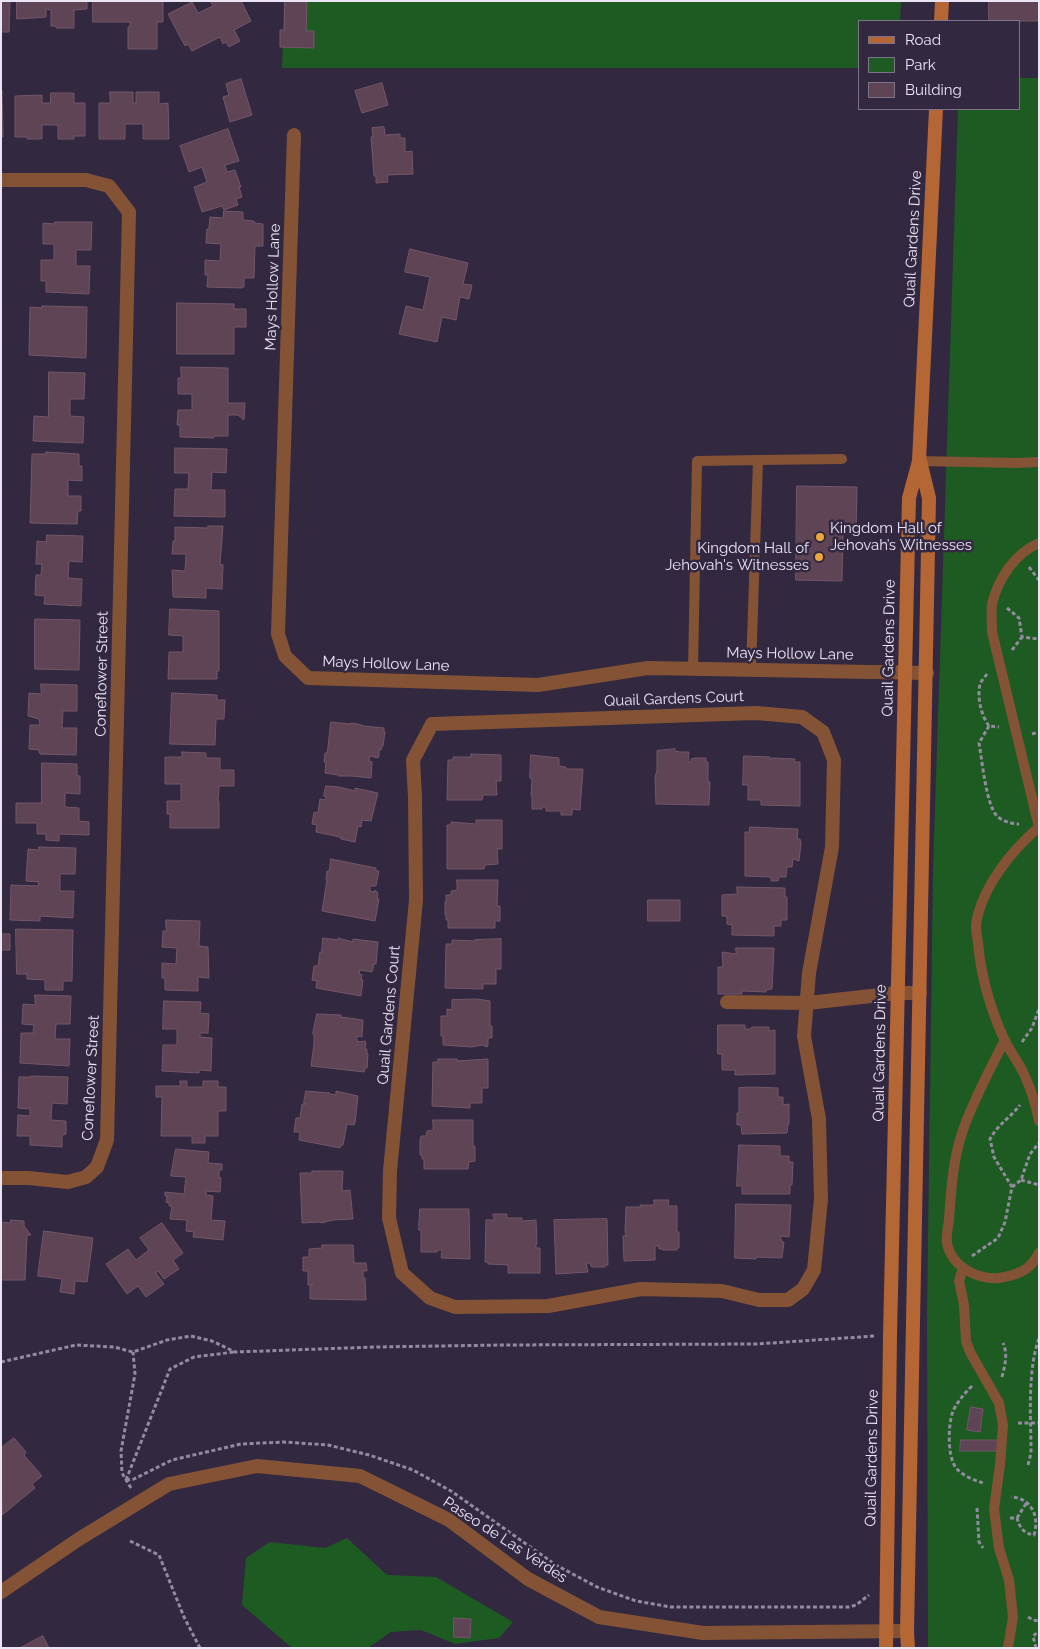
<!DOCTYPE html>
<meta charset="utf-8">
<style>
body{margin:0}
#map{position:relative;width:1040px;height:1649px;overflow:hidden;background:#322840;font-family:Raleway,sans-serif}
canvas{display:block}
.frame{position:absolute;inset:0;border:2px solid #eae4f4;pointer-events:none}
.legend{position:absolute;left:858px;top:20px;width:162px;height:90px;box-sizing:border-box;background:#322840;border:1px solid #7c7388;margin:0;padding:6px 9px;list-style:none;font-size:15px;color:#eae4f4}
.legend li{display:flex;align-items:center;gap:10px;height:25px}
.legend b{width:25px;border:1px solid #7c7388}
</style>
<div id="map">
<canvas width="1040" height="1649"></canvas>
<div class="frame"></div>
<ul class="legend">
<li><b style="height:6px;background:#b46635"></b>Road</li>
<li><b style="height:14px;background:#1d5b22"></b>Park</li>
<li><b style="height:14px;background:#5f4455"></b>Building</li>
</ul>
</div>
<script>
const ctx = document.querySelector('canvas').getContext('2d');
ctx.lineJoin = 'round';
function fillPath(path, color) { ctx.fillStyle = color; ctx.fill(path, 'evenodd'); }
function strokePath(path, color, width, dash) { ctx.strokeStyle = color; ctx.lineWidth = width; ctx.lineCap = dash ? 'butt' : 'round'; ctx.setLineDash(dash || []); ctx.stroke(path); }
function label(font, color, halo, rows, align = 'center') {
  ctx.font = font + ' Raleway,sans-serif'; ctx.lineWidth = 5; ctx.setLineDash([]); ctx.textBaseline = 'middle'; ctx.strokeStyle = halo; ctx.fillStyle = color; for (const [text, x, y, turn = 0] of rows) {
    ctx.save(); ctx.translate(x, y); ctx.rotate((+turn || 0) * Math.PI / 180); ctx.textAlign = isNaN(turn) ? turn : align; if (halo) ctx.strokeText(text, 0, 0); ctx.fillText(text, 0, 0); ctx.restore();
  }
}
const green = new Path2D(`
 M284,1H901L900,21H859V68H282Z
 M1019,78H1039V1648H928L927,1314L933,869L958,109H1019Z
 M347,1538L387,1575L436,1577L513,1622L499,1638L455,1644L421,1630L391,1632L368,1648H292L242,1605L246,1558L270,1542L325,1548Z`);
const building = new Path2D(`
 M1,1H10L9,32H1Z
 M17,1H87V9L74,10V28H56V26H51V10L46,9V17L17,19Z
 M93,1H163V22H157V49H128V27H130V22H93Z
 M210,1H241L251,21L234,30L240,41L229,47L226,42L223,44L220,37L192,51L188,44L185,46L168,14L192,2L198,13L213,6Z
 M285,1H307L306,31H314V48L280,47V30H284Z
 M989,1H1039V21H989Z
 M241,79L252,115L230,122L223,97L229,95L226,84Z
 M382,83L388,105L362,113L355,91Z
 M1,90H2L3,137H1Z
 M110,92H133V103H136V92H159V104L168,103L169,139H143V124H125V139H99V103H110Z
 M51,93H74V103H85V136H74V139H58V125H42V139H27V137H15V96L42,95V103H50Z
 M384,127L385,135L400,134V138H405V152L412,151L413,174L387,175L388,182L376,183V176H374L371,137H373L372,128Z
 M228,129L239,161L225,165L227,172L235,170L241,187H239L242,197L236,199L238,205L224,210L222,206L202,212L194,187L207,182L202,167L189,172L180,146Z
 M224,211L243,212V220L254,221V223L263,224V246H255L254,278H244V287H242V288L207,287L208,275H205V260L220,261L221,244L206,243L207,229H209L210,217L223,218Z
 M55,222H92L91,250H76V266H90L89,294L46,292V281H41V260H54V244H43V223L55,224Z
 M410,249L468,263L463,284L472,285L469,299L460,297L456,320L442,317L437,342L399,334L406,306L423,310L430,277L405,272Z
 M177,303L234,304V309H246V327H234V354H177Z
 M42,306L87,307L86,358L29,355L30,307L42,308Z
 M181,367L228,368V403H245L244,420L238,415H228V436H214V438L180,437V425H177L178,410H192V394H178V378H181Z
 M49,372L85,373L84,399H70V416L84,417L83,443L33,441L34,416L48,417Z
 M175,448L227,449L226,473L212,472L211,490H225V517L174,516L175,489H188L189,473H175Z
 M46,452L79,454V466H82V481L68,480V496H81V511H78L77,524L30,523L32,454H46Z
 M797,486L857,487L856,533H843L842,581L796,580Z
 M208,526H223L220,564L223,565L222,589L206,588V598L173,597L172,570L185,571L186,554H172L173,541H175V527L208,528Z
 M47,535L83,536L82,562L69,561L68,578L82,579L81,606L44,604L45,596L35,595L36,575H41L42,564H36L37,541L46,542Z
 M170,609L219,611V671H217V679H168L169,652H183V636L169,635Z
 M35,619L80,620L79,670L35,669Z
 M41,684L77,685V711H63L62,728H77L76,755L40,754L39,750L29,749L30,725H40L39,719L28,716L29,693L41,694Z
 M172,693L217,695V700H225L224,719H216L215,745L170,744Z
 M331,722L350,724L351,723L358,724L364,726L384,728V732H385L383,746H382L381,750H379V756L378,758L370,756L369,761L372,762L371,778L352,776H338V775L325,773L326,762H324L325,753H327Z
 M675,749V751L680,752H689L688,762H691V759L695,758H706V762H708V782H710L709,805L656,804L655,777L657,771V751Z
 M182,752L206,753V758H220V770H234V786H219L218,802H219V828H170V814H167V801H181V784H165V757H182Z
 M471,754L501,755V781H496L497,795H483L482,800H447L448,760H453V757H471Z
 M531,755L559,758V766L566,767V769H583L580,810L572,809V815H561V811H546V807H542V809H532V796H531L532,779L530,778Z
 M744,756L770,757V760L772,758L795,759L794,762H800V806L761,805V800H748V785H743Z
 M42,763L77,764V776H80V794L65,793V807L79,808V821L89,822V835L59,834V841L46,840V834H37V823H16V803H41Z
 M326,786L339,787L355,791V788L378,793L371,821L362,820L361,827L358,826L355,842L341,839L340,837L316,832L317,825L312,824L314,812L318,813L320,799L325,800L326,796H324Z
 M476,820H502V849H497L498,864L485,865L484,869H447V825H451V822L476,824Z
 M750,827L798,829L797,839H800L801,843L799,861L793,859L792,867H787L786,877H779L778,881H771V877L745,876V832H749Z
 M39,847L76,848L75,874H60V891H74L73,918L40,916V921L10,920L11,885L38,886L39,882L26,881L28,849L39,850Z
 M331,859L376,868V871H379L376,886H370V891L375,892V890L378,893L377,899H379L375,921L322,911L327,880H326L327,871H329Z
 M457,880H498L497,906H500V921H495V928H448V920H446V915H445V902H446V895H451V891L457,890Z
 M737,887L785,888V897H787V920H781V926H774V936L732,935V925L727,924V916H722V895L737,894Z
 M648,900H680V921H648Z
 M166,920L200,921L199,946L208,947L209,978L198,977V991L165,990V978H162V963L176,964L177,948L162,947L163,931H166Z
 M16,929L73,930L72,981H63V990H45V980L27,979V974H17Z
 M1,934H10V950H1Z
 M323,938L338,940V938L353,942V939L378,942L376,964H374L372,972L360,970L359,974L362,975L361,980H363L361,996L316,988L317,981L312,980L314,966H318L320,952H323L322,951Z
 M501,939V969H496V984H483V989L445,988L446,944H452V940L475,941V940Z
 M736,948H774L772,989L766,990V992L742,991V994H718V967H723L722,952L736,954Z
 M35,995L71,996L70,1024H56L55,1039H70L69,1066L20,1063L21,1033H33L34,1025L22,1024L23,1004L35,1005Z
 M477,999L490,1001V1026H492V1038H488V1045L487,1047L482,1045L471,1047L443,1045V1036H441V1016H447V1009L452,1010V1000Z
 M164,1001L201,1002L200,1013L209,1014L208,1033H200V1037L212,1038L211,1071L199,1070V1073L162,1071L163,1045H177V1029H163Z
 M317,1014L341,1015V1017L363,1020L362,1037L357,1036V1042L365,1041L366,1043L365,1049H367V1054H368L367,1068H365L364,1072L311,1066L314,1044V1034H313Z
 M718,1025H745V1029H751L752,1027H769V1031L775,1030V1074L735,1075V1070H722V1054H718Z
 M438,1059H457V1061L488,1059V1088H482V1103H470V1108L432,1106L433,1062H438Z
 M31,1076L68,1077L67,1104L52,1103L51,1120L66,1121V1134L62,1135V1147L30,1145V1136H17L18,1115L30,1116V1109L18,1108L19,1077H31Z
 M180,1081H187V1087H203V1081H218V1087H226V1111H218V1136H205V1143H192V1136H161L162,1097H156V1086H180Z
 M752,1087L778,1088V1097H783V1105L789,1104V1124H788L787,1133L742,1134L741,1125H737V1113H739V1088Z
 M306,1091L330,1093V1094L336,1095V1091L358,1096L355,1123L354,1125L347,1124L343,1145H341L340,1148L299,1140L300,1132H294L296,1118H300L302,1104H306L304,1103Z
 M433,1120H473V1147L475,1146V1161L469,1162L468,1169H424V1159H422V1155H420V1140L421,1136H426L427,1131L433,1130Z
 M739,1145L780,1146V1156H789V1162H793L792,1185H790V1194H742V1186H737Z
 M176,1149L209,1152L208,1163L222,1164V1170H219V1178H221L220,1192L206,1191V1195L213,1196L211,1220L225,1221L223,1240L193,1237L194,1232L186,1231L187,1220L170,1219L172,1206H169V1203L166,1202L167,1196H165V1192L184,1194L186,1177L171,1176Z
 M312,1171H343L342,1191L350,1190L353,1219L333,1220L321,1223V1222L302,1223L300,1173H312Z
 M654,1200H669L668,1206H677V1232H679V1248H677V1250H663V1249H659V1246H655V1260L624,1261L623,1236H626L625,1231L626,1207H639L640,1209V1205H654Z
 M736,1204L791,1205L789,1237L780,1236L782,1242H784L782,1258L756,1257V1259L735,1258Z
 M420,1209H469L470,1259L441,1258L442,1250H437V1252H421V1230H419Z
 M493,1214H507V1218H522V1222L523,1221L536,1220L537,1244H536V1248H540V1273H508V1265L488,1264V1262H485L486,1220H494Z
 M607,1219L608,1265H605V1267H592L589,1263H586L588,1272L556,1274L554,1220Z
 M11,1220L24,1221V1226L31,1235H27L25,1280H1V1222L10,1223Z
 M162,1223L183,1253L173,1260L179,1269L164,1279L158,1271L156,1273L164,1284L146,1297L138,1286L127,1294L106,1264L128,1249L136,1260L149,1250L140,1238Z
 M44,1231L93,1238L87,1282L75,1281L74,1294L60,1292L62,1279L38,1276Z
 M322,1245H353L354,1263H366L367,1271H363V1278H365L366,1300L310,1299V1286L313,1285H308V1271H303V1257H309V1249L322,1248Z
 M971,1407L983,1409L980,1432L967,1430Z
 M14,1438L26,1452L24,1455L42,1476L32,1484L35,1488L2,1515L1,1448Z
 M961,1440H998L997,1451H960Z
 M454,1618L471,1619L470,1638L454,1637Z
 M43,1636L49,1648H20Z`);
const path = new Path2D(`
 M1029,567L1039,580
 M1007,608L1019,618L1022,637L1039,639
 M1012,650L1022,637
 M987,674C985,677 981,681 980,684C977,698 981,715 989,726L999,727
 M989,726L979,743C982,759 986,805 997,816C1002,821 1012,824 1019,824
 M1032,734L1039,732
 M1022,1042L1032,1028L1039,1009
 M1021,1180L1039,1185
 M1012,1187L1021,1180L1030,1154L1039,1143
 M972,1256L998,1238L1005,1222L1012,1187L994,1157L990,1139C999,1123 1009,1119 1020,1105
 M1,1362L76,1345L114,1347L133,1352L167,1340L191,1336L212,1341L235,1352L375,1347L504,1345L757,1344L875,1336
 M1002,1377C1005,1365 1008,1354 1003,1343
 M972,1386C964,1394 958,1401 953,1411C948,1424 947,1456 956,1468C963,1476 974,1480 983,1483
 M1018,1423H1039
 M1028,1465L1031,1453C1031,1417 1027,1373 1039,1338
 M126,1480L134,1479L172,1460L241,1444L284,1442L328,1445L369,1455L413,1470L451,1491L556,1565L597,1587L636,1601L671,1607H849L856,1605L869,1595
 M126,1480L170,1369L194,1357L234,1352
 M131,1488L122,1473L121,1451L135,1374L133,1352
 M977,1508L979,1542L983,1548
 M1010,1518H1017C1020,1528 1023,1533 1034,1535C1040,1516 1031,1498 1011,1497
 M1017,1518L1027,1502
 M130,1541L159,1555L184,1617L200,1648
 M1028,1617L1033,1620L1039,1621
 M1036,1648L1033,1636L1039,1631`);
const service = new Path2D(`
 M758,460L842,459
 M919,461L1017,463L1039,462
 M1039,543C1015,553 998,579 992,604C991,613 992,623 992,632L1039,827C1012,850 982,887 976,924C976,930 977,937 978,943C981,976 991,1011 1005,1041C1011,1053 1019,1063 1024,1074C1031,1089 1036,1105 1039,1121
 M693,669L697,461L758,460L751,670
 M1005,1040C990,1069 974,1099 963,1130C953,1159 951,1189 949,1220C948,1227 946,1236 947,1243C951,1266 977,1280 999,1278C1017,1275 1030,1271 1039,1253
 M963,1268L959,1281L964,1305L966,1341L970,1352L999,1403L1003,1425L1000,1465L994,1509L999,1548L1009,1580L1012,1608L1013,1617L1008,1648`);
const minor = new Path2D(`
 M294,135L278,634L285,656L308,678L538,685L648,668L927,673
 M1,180H86L109,186L129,212L107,1140L97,1167L86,1177L68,1182L28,1178H1
 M756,713L802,717L823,732L834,760L832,847L809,973L804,1036L819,1119L821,1199L814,1270L803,1289L788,1300H759L722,1291L641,1289L548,1306L455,1307L430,1298L402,1273L389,1218L390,1171L416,900L415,797L413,760L432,724Z
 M727,1002L808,1003L898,993H920`);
const tertiary = new Path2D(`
 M1,1592L79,1539L169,1484L257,1466L360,1476L449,1520L528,1579L599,1617L703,1633L907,1631`);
const secondary = new Path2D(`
 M941,21L942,1
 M886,1648L890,1336L909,498L919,461L936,109
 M908,1648L907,1631L929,498L920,461`);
const markers = [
 [820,537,5,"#eda83c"],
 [819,557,5,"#eda83c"]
];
const streetNames = [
 ["Quail Gardens Drive",913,239,-87],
 ["Mays Hollow Lane",273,287,-88],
 ["Quail Gardens Drive",889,648,-89],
 ["Mays Hollow Lane",790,654,1],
 ["Mays Hollow Lane",386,664,2],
 ["Coneflower Street",102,674,-89],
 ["Quail Gardens Court",674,699,-2],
 ["Quail Gardens Court",389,1015,-85],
 ["Quail Gardens Drive",880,1053,-89],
 ["Coneflower Street",91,1078,-87],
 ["Quail Gardens Drive",872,1458,-89],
 ["Paseo de Las Verdes",505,1540,33]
];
const poiNames = [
 ["Kingdom Hall of",830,528],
 ["Jehovah’s Witnesses",830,545],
 ["Kingdom Hall of",809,548,"right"],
 ["Jehovah's Witnesses",809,565,"right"]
];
fillPath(green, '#1d5b22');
fillPath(building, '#5f4455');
strokePath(building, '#735769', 1);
strokePath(path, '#938b9f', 3, [4, 2.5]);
strokePath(service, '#845336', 10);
strokePath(minor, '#845336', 14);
strokePath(tertiary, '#845336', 14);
strokePath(secondary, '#b46635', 14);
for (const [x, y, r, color] of markers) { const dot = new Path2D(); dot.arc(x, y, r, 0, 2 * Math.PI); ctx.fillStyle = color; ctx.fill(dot); strokePath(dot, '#322840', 2); }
label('15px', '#eae4f4', '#322840', streetNames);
label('15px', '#eae4f4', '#322840', poiNames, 'left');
</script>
